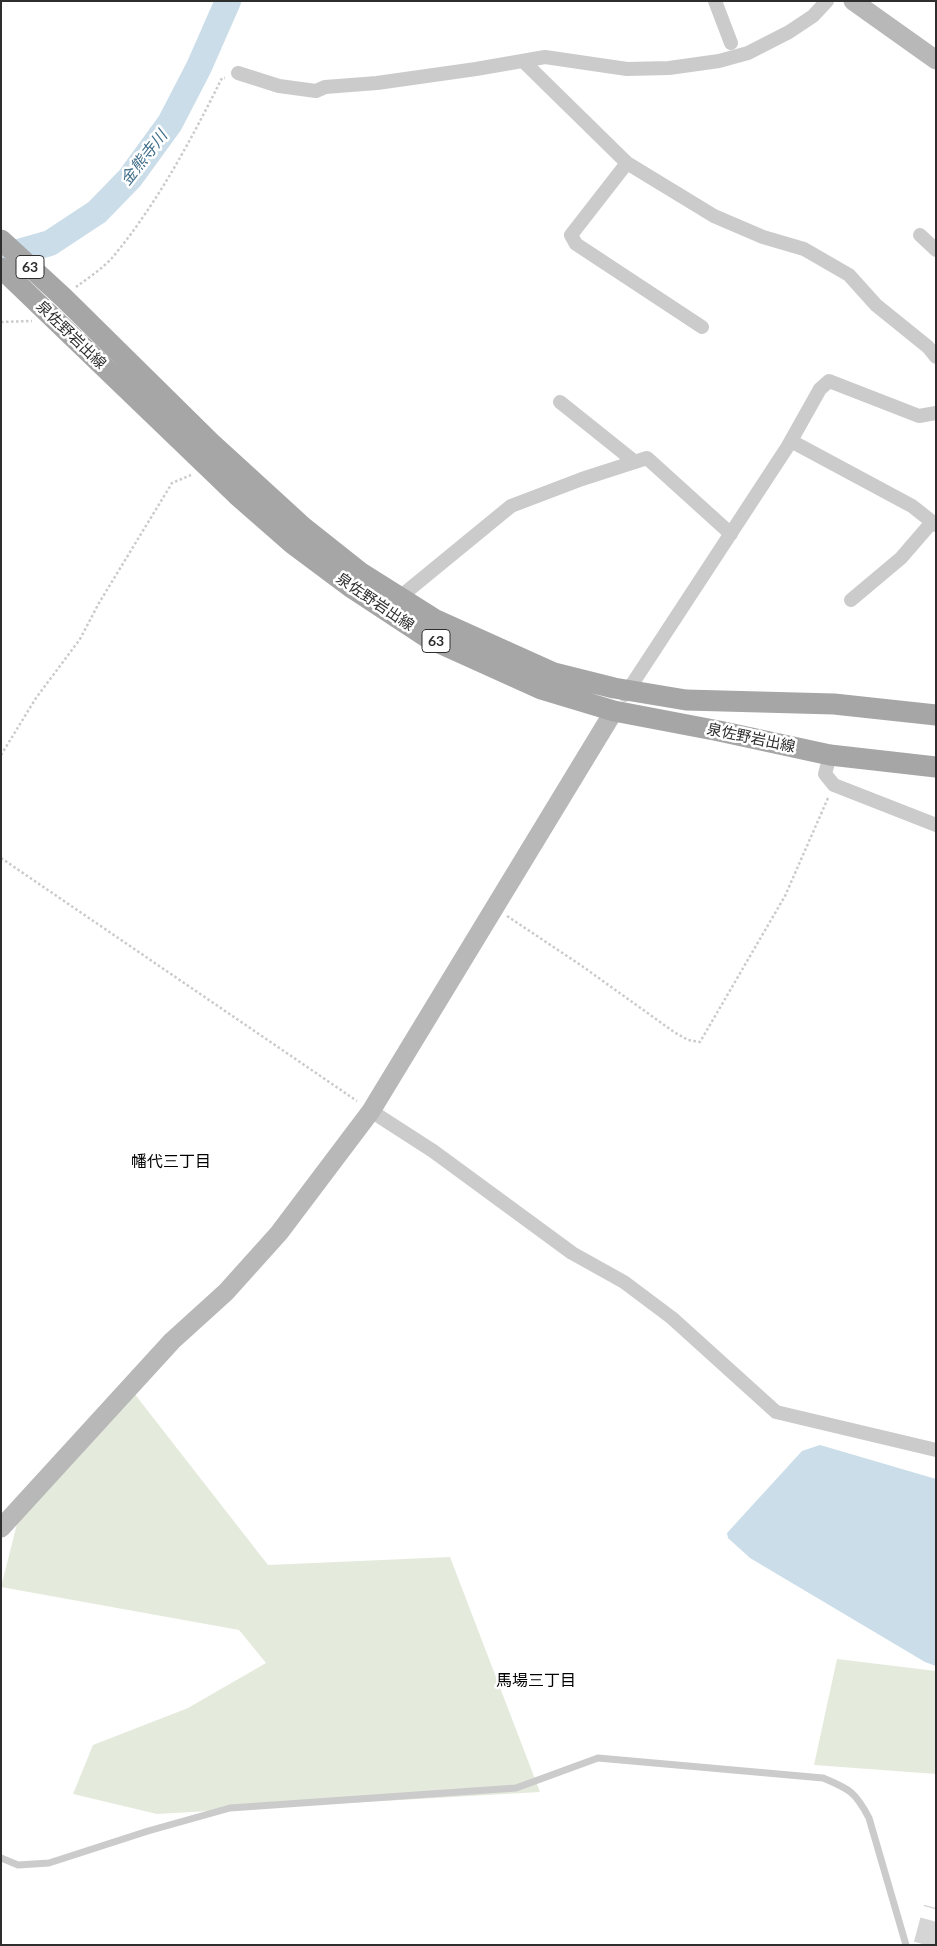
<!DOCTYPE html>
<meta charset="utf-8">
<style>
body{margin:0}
#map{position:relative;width:937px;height:1946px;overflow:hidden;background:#fff;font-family:Lato,sans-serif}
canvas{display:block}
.frame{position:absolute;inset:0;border:2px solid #2e2e2e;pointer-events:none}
</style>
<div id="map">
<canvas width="937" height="1946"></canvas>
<div class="frame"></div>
</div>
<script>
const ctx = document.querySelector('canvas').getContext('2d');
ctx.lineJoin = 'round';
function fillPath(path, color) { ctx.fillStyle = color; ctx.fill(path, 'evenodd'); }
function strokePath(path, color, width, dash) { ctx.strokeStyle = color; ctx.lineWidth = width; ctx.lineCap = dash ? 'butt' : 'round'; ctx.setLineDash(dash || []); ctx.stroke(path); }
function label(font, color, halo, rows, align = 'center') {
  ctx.font = font + ' Lato,"Noto Sans JP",sans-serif'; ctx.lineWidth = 5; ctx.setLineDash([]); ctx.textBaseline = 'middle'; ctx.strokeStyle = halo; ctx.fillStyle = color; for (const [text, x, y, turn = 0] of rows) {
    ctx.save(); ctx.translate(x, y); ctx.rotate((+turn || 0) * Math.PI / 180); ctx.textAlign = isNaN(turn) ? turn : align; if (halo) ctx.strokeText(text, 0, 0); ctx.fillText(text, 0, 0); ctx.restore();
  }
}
const green = new Path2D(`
 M130,1388L268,1565L450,1557L540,1792L157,1814L73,1794L93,1745L188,1708L266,1663L239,1630L1,1587L22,1504Z
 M837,1659L936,1671V1774L814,1765Z`);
const water = new Path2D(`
 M820,1445L936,1479V1666L925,1662L750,1558L728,1538L727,1533L802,1451Z`);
const river = new Path2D(`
 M1,257L50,243L97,212L130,178L170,123L199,67L228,1`);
const highwayTunnel = new Path2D(`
 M926,1945L936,1908`);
const path = new Path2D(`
 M76,287C88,278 102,269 112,258C157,204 191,140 222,78H225
 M1,322L32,321
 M1,755L36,698L80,639L99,603L172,483L191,475
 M1,858L357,1101
 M507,916L582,966L674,1032L688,1040L700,1042L785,896L828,798`);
const lane = new Path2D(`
 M1,1858L18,1865L49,1863L148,1831L230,1808L516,1788L598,1758L823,1778C849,1789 855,1791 869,1818L906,1945`);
const street = new Path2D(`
 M715,1L731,43
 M523,61L627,163L714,216L763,237L804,249L849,275L876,305L928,347L936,357
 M238,73L279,86L316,91L325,87L377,83L476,69L545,57L627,69L669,68L719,61L748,53L789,32L813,16L827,1
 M627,163L571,235L576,244L702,327
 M920,235L936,250
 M560,402L635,462
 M791,441L912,506L936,525
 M400,597L511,506L582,479L647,458L731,534
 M851,600L901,558L932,522
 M625,695L788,446L820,389L829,381L919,416L936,413
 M830,755L825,774L834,785L936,825
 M371,1111L433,1151L572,1253L624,1282L672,1318L776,1412L936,1450`);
const secondary = new Path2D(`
 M853,1L936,60
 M1,1528L172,1341L226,1292L279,1233L371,1111L614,711`);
const primary = new Path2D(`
 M1,240L64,298L210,442L303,527L361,573L434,619L554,673L614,688L686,700L834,704L936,715
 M1,268L237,495L293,544L352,588L428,638L541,689L614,711L719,731L830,755L936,767`);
const shields = [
 [30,267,28],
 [436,641,28]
];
const shieldNames = [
 ["63",30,267],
 ["63",436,641]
];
const streetNames = [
 ["泉佐野岩出線",71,335,44],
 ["泉佐野岩出線",375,602,34],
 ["泉佐野岩出線",751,738,12]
];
const waterNames = [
 ["金熊寺川",144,158,-52]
];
const neighbourhoodNames = [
 ["幡代三丁目",171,1162],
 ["馬場三丁目",536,1681]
];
fillPath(green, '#e4ebdd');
fillPath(water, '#cadde9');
strokePath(river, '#cadde9', 26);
strokePath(highwayTunnel, '#d5d5d5', 25, [25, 12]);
strokePath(path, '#cbcbcb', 2.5, [2.5, 2.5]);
strokePath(lane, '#cbcbcb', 7);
strokePath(street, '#cbcbcb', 14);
strokePath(secondary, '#b8b8b8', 19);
strokePath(primary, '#a6a6a6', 21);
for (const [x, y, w] of shields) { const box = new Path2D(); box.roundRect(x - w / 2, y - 11.5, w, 23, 4); ctx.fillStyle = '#fff'; ctx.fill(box); strokePath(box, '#2e2e2e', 1); }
label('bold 14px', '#2e2e2e', null, shieldNames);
label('15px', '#2e2e2e', '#fff', streetNames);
label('italic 16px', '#416f8b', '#fff', waterNames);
label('16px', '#000', '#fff', neighbourhoodNames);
</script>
